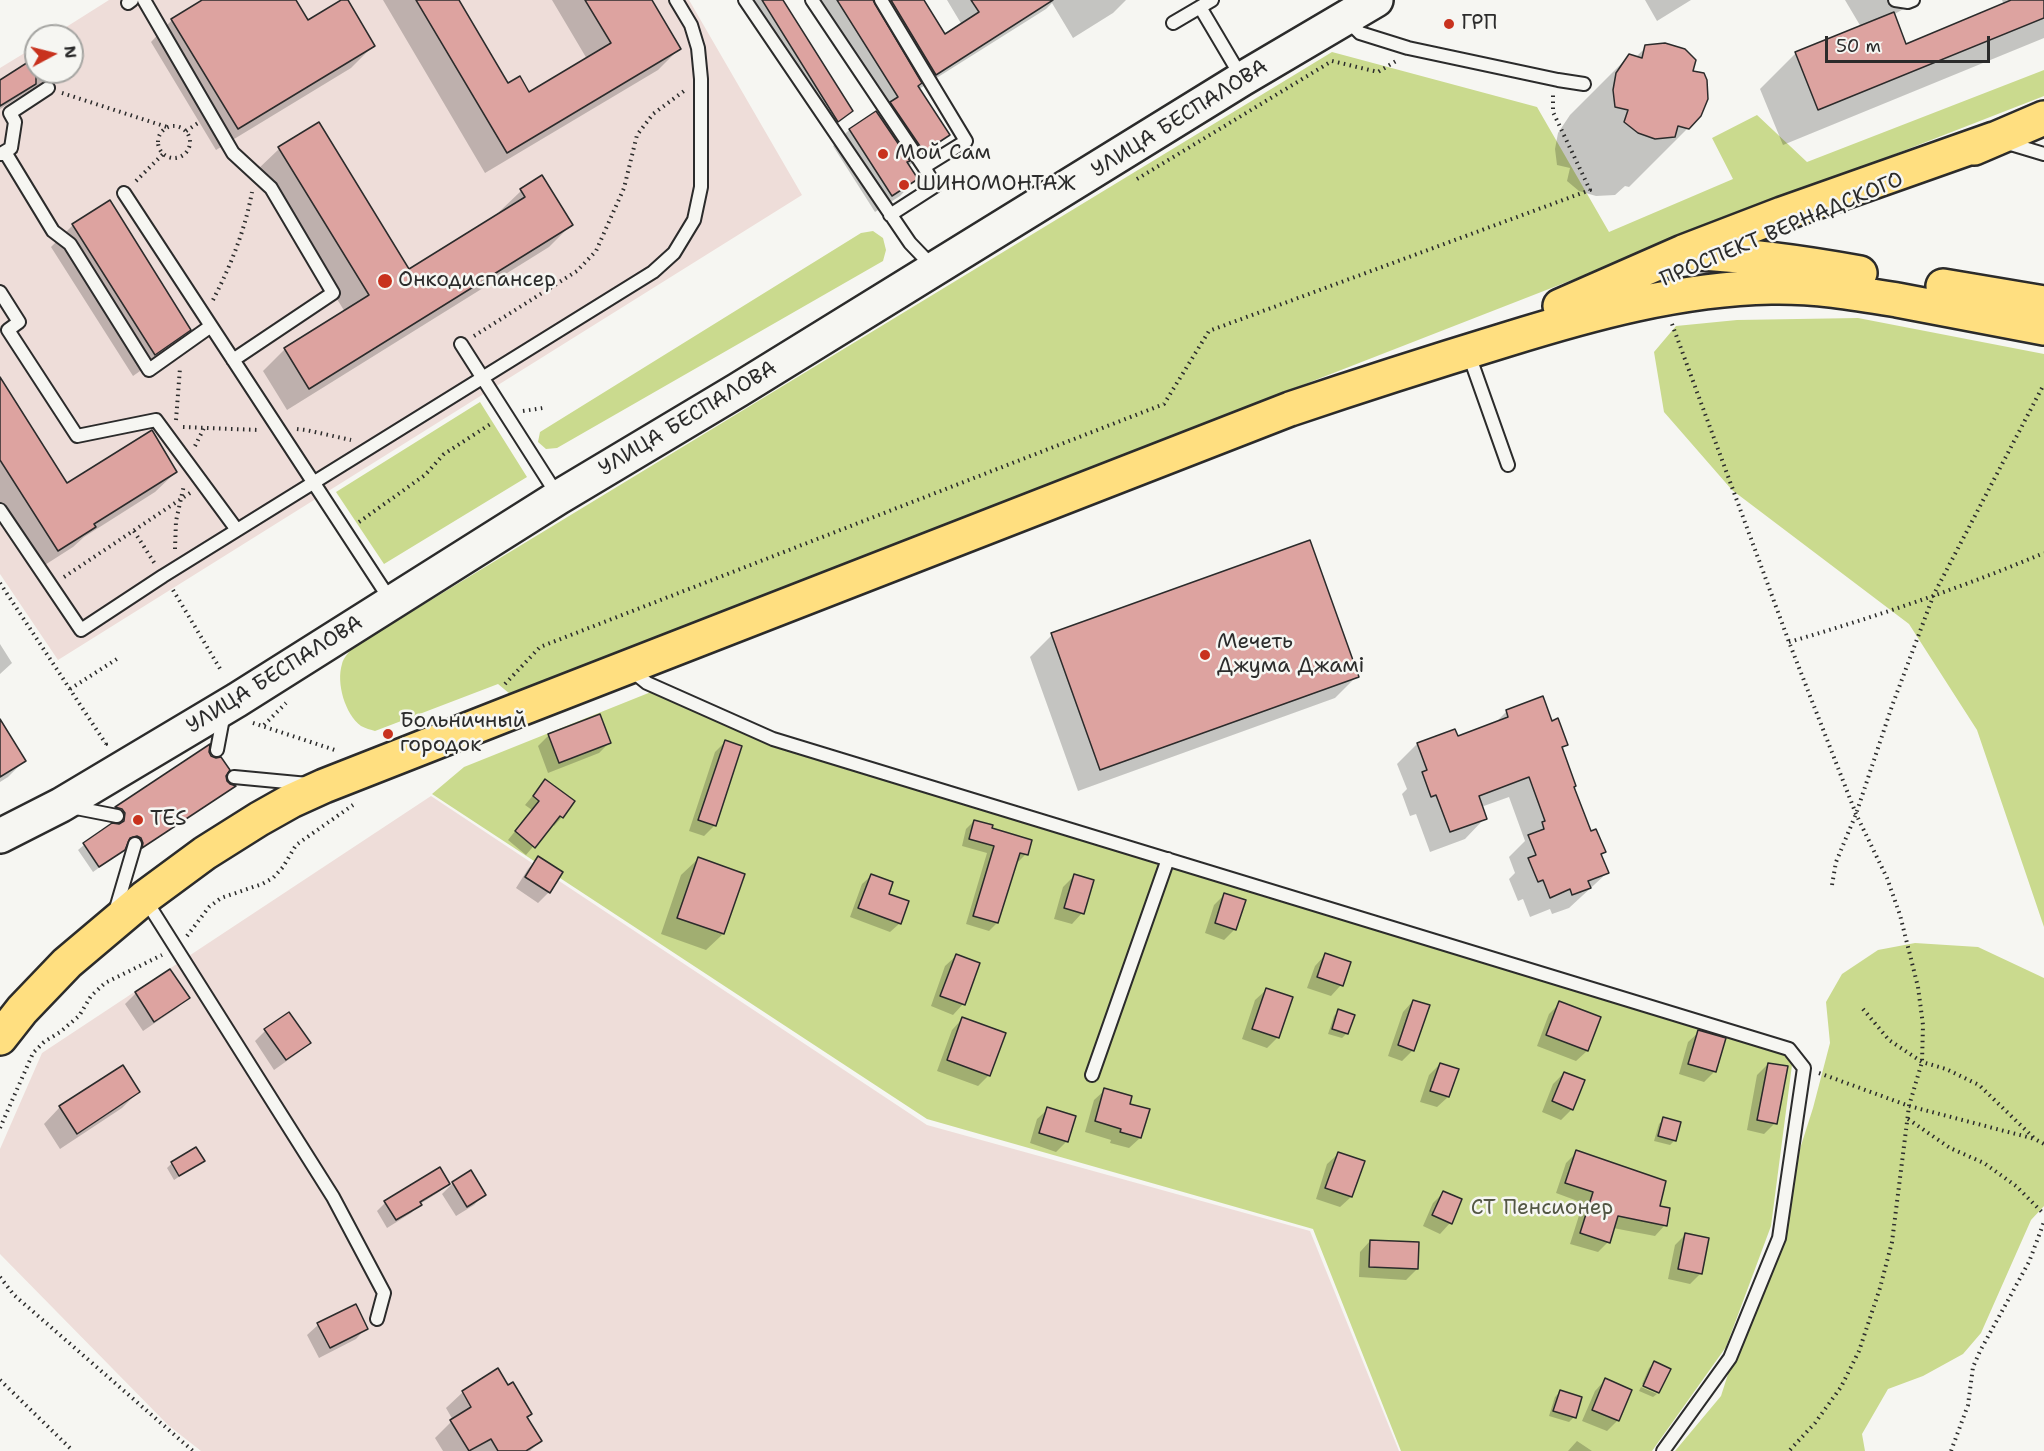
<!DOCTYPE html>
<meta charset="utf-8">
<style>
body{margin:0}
#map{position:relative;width:2044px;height:1451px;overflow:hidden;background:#f6f6f2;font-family:"Shantell Sans",sans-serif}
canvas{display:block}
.north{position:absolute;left:24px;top:24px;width:60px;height:60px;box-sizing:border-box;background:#f6f6f2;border:2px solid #a5a5a2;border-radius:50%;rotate:83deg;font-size:16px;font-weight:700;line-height:24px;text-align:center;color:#2b2b2b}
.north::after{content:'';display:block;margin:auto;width:21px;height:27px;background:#c8321e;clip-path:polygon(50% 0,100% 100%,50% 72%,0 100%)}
.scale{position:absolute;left:1825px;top:36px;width:165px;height:27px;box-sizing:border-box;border:3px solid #2b2b2b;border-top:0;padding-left:8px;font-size:18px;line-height:21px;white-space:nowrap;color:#2b2b2b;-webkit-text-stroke:4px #f6f6f2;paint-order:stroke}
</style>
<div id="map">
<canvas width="2044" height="1451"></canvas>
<div class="north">N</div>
<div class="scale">50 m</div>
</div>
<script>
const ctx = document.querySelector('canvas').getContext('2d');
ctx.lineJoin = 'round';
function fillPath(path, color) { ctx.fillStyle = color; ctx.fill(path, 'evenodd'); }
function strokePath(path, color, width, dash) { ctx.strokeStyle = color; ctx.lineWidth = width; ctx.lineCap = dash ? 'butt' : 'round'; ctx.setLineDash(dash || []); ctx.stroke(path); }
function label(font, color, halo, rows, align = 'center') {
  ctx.font = font + ' "Shantell Sans",sans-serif'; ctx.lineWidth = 5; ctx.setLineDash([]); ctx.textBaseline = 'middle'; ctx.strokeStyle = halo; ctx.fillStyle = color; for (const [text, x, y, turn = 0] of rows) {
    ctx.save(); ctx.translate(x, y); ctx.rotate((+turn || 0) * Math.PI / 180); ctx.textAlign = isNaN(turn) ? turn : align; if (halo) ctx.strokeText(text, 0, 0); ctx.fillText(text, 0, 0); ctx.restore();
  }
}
const built = new Path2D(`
 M109,0H689L802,195L58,660L0,574V68L36,46V72H72V36H52Z
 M431,796L927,1125L1310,1231L1399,1451H201L168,1425L0,1254V1149L42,1053Z`);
const green = new Path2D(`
 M1332,52L1537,107L1609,232L1733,179L1712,138L1757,115L1807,162L2044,70V96L510,694L498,684L375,731C371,730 365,728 361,726C345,714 336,683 342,664C343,659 348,653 352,648Z
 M873,231L883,238L886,250L883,261L557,448L546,449L538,442L540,432L861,233Z
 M1858,318L2044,354V927L1977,730L1909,624L1732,490L1664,412L1654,352L1676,326L1737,320Z
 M480,402L527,477L384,564L336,492Z
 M651,692L770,740L1781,1051L1792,1065L1771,1226L1726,1347L1652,1451H1401L1313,1229L927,1119L432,794L464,767Z
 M1915,943L1978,947L2044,978V1206L2031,1220L1981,1333L1963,1354L1923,1376L1888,1389L1862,1434L1865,1451H1675L1721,1396L1813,1108L1830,1043L1826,1002L1842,974L1878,950Z`);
const shadow = new Path2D(`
 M205,0H294L308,22L346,0L373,46L351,68L216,150L151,42L172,20Z
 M383,0H457L507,85L528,94L587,59L552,0H651L679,49L658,70L485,173Z
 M754,0H782L851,111L833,126Z
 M812,0H922L945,36L962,25L947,0H1126L1113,13L1073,38L1052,3L1046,9L919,89L948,135L932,151L908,166L916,179L900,196L875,212L833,146L849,130L876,113L878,116L883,112Z
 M1645,0H1691L1657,21Z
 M1845,0H1919L1893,15L1906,46L2004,5L2002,0H2044V38L1783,145L1760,89L1796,53L1861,27Z
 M1646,47L1691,72L1688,128L1629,187L1625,186L1615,195L1596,196L1579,191L1567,181L1570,168L1557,165L1555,149L1558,133L1570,115L1629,56L1635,58Z
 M36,59V72H55L49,78L0,109V82Z
 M318,124L409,271L500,214L499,212L521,191L542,177L571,225L549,247L287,410L263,371L285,349L345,312L257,170L279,149Z
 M73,225L189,330L167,352L133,376L51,247Z
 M0,380L67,485L176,472L155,492L84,537L73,547L37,570L0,512Z
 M1309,542L1357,676L1335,698L1078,791L1030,657L1052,635Z
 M0,644L12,663L0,674Z
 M1507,711L1552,723L1566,745L1561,750L1572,788L1590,833L1604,851L1600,855L1607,873L1569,908L1552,914L1550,909L1530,917L1523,899L1518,901L1509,879L1515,873L1509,857L1525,841L1509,797L1481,807L1485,818L1465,839L1430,852L1416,814L1410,816L1402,794L1407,789L1397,764L1417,744L1457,738L1494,724Z
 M0,723L24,761L8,777L0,782Z
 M549,735L610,742L599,753L548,773L538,746Z
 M725,742L715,825L704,836L689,831L715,752Z
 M208,746V752L210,757L216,760L224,775L225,782L233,786L137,852L130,841L126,842L123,849L117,855L93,872L78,850L84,845L119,825V819L111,813Z
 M545,781L562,817L554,826L552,824L526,855L508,840L532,810L525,805Z
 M974,821L990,829L1026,854L1018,862L1016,861L997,923L989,931L966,924L987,853L962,846L966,829Z
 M538,858L549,892L538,903L516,888L528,869Z
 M698,859L743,875L723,934L706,950L661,934L681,875Z
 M871,876L887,895L907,902L899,924L890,932L850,917L862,884Z
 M1074,876L1082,913L1072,924L1054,919L1063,887Z
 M1225,894L1235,929L1224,940L1205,933L1214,905Z
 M1325,955L1341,985L1331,996L1307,988L1315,966Z
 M956,956L963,1004L953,1015L931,1006L945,966Z
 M170,971L188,998L177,1008L143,1031L125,1004L136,993Z
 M1266,990L1278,1037L1267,1048L1242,1039L1255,1000Z
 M1413,1001V1050L1402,1061L1388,1056L1403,1012Z
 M1560,1003L1599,1018L1587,1051L1576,1061L1537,1046L1549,1014Z
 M1339,1011L1347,1033L1342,1038L1328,1034L1334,1016Z
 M962,1019L989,1075L978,1086L937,1071L952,1030Z
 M265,1031L309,1043L298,1053L274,1070L255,1041Z
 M1699,1032L1715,1071L1704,1082L1679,1074L1688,1042Z
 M1440,1064L1448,1097L1437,1107L1420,1102L1429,1075Z
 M1768,1064L1775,1123L1764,1134L1747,1130L1757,1075Z
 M1564,1073L1572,1109L1561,1120L1542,1112L1553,1084Z
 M1105,1090L1128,1105L1140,1138L1129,1148L1110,1143L1111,1140L1085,1132L1094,1100Z
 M138,1092L122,1108L60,1149L44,1124L60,1107Z
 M1048,1109L1067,1141L1056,1152L1030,1143L1037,1119Z
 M1664,1119L1675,1140L1670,1145L1654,1141L1659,1124Z
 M1577,1152L1658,1207L1665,1225L1655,1236L1613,1228L1608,1242L1598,1252L1570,1244L1583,1203L1556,1193L1566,1163Z
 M1338,1154L1351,1197L1340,1207L1316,1199L1327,1164Z
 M203,1161L174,1180L167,1168L172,1163Z
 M470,1172L484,1194L474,1205L456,1216L442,1194L453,1183Z
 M448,1184L439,1192L420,1204L411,1213L387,1228L377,1211L385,1203Z
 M1443,1193L1450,1223L1440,1234L1423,1226L1433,1203Z
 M1686,1234L1701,1273L1690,1284L1668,1279L1675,1245Z
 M1370,1241L1417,1269L1406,1280L1359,1277L1360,1252Z
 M318,1325L366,1328L356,1339L319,1358L307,1335Z
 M1654,1363L1658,1391L1642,1384L1649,1368Z
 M1605,1380L1618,1420L1607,1431L1582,1421L1595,1391Z
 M1641,1387L1657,1394L1653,1397L1639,1391Z
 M463,1392L526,1418L540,1441L530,1451H443L435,1438L453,1420L446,1408Z
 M1560,1392L1574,1417L1569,1422L1549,1416L1555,1397Z
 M1577,1441L1592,1451H1568Z`);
const building = new Path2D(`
 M202,0H296L308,20L341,0H348L375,46L238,129L171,19Z
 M416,0H459L508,83L520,76L529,92L611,43L585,0H652L681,49L507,153Z
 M762,0H783L853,111L838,122Z
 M837,0H873L922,83L918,86L950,135L924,152L890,102L898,97Z
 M891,0H924L945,34L979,12L971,0H1053L936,75Z
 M2011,0H2044V18L1818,110L1795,52L1894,12L1906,44Z
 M1665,43L1685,49L1696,60L1693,71L1704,73L1707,80L1708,99L1701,116L1689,129L1678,126L1675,137L1655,139L1638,133L1624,122L1628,110L1615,107L1613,90L1616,73L1629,54L1642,58L1645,45Z
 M36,57V84L0,106V80Z
 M876,111L910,161L907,162L918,179L892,196L849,129Z
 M319,122L409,269L525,197L520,189L542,175L573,225L309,389L284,348L369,295L278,147Z
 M110,200L191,330L155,355L72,224Z
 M0,377L67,483L152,430L177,472L94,524L96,527L58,551L0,460Z
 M1310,540L1359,677L1100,770L1051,633Z
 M1543,696L1552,721L1558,718L1568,745L1562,747L1576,786L1574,787L1591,831L1596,829L1606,852L1601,854L1609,873L1588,881L1591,888L1572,895L1570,889L1550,898L1543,880L1538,882L1528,858L1536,855L1528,835L1544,829L1542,822L1545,821L1529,777L1479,796L1487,819L1450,832L1436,795L1431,797L1422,772L1427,770L1417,743L1455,729L1458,736L1508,717L1506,710Z
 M600,714L611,743L559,763L548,734Z
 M0,719L26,761L0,777Z
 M725,740L742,746L716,826L698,820Z
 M210,744L209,752L211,756L216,758L221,757L230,770L226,776L227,781L230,784L236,786L142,848L143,843L141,838L137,836L130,838L125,850L99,867L83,843L112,823L119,824L124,821L125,813L122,809L115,807Z
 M545,779L575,801L563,818L560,816L535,848L515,831L539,801L533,796Z
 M974,820L993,825L992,828L1032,840L1028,855L1020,853L998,923L973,916L994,846L969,839Z
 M538,856L563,872L550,893L525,877Z
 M698,857L745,874L724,934L677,918Z
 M871,874L893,882L889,894L909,901L901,924L858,908Z
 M1074,874L1094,880L1084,914L1064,908Z
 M1224,893L1246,900L1236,930L1215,923Z
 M1325,953L1351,962L1343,986L1317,977Z
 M956,954L980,963L965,1005L940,996Z
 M170,969L190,998L154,1022L135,992Z
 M1266,988L1293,997L1279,1038L1252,1029Z
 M1413,1000L1430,1005L1414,1051L1398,1045Z
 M1559,1001L1601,1017L1588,1051L1546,1035Z
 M1338,1009L1355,1015L1348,1034L1332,1029Z
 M289,1012L311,1043L286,1060L264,1029Z
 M962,1017L1006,1033L990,1076L947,1060Z
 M1698,1030L1726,1038L1716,1072L1688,1064Z
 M1440,1063L1459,1069L1449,1097L1430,1091Z
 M1768,1063L1788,1066L1777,1124L1757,1120Z
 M123,1065L140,1092L77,1134L59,1106Z
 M1564,1072L1585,1080L1573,1110L1552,1101Z
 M1104,1088L1132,1096L1130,1104L1150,1109L1141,1138L1120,1132L1121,1129L1095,1121Z
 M1047,1107L1076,1116L1068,1142L1039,1133Z
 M1663,1117L1681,1122L1676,1141L1658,1136Z
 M196,1147L205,1161L179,1176L171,1162Z
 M1576,1150L1666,1181L1660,1206L1670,1208L1667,1226L1618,1216L1610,1243L1580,1233L1593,1192L1565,1183Z
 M1338,1152L1365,1161L1352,1197L1325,1188Z
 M440,1167L450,1184L420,1202L422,1205L396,1220L384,1201Z
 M471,1170L486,1195L467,1207L452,1182Z
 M1443,1191L1462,1199L1452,1224L1432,1215Z
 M1685,1233L1709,1238L1702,1274L1678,1269Z
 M1370,1240L1419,1242L1418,1269L1369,1267Z
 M356,1304L368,1329L330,1348L317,1323Z
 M1654,1361L1671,1369L1659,1393L1643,1386Z
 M498,1368L508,1385L513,1382L532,1414L527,1417L542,1441L526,1451H498L491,1439L469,1451L450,1420L471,1407L462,1391Z
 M1605,1378L1632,1390L1619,1421L1592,1410Z
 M1560,1390L1582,1397L1576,1418L1553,1411Z`);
const path = new Path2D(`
 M62,93L167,127
 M158 142a16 16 0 1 1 32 0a16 16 0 1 1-32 0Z
 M186,131L198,123
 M1137,179L1332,61L1378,72L1396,61
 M136,181L163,154
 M213,300C231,265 245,230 252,192
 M1672,324L1789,642L1856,814L1887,878L1900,915L1918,987L1923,1025L1922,1062L1909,1106L1892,1242L1880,1288L1859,1351L1841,1387L1815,1423L1789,1451
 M474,336L577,271L596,251L624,188L637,135L653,114L684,91
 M523,411L543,408
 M176,420L180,368
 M183,427L259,430
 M297,429L306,430L351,440
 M195,446L204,428
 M359,522L425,475L444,454L492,423
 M134,531L155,564
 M175,549L176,521L184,485
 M64,577L190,493
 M0,583L106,744L102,746
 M173,590L222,672
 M1789,642C1875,617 1961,588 2044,553
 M505,684L540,647L1164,404L1209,331L1590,190L1553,112V95
 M70,689L120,657
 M253,723L338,751
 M264,725L286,703
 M1832,885L1836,862L1856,814L1892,706L1934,594L2044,384
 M187,936L209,907L221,898L262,884L273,878L283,867L296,845L353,805
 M1863,1009L1889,1040L1922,1062L1946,1069L1979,1085L2035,1139L2044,1144
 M1819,1073L1909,1106L2035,1139
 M1908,1119L1950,1148L1984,1163L2016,1186L2044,1214
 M0,1128L33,1053L44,1042L60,1032L79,1016L91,996L105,983L162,955
 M0,1277L14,1295L193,1451
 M0,1380L73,1451
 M1951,1451L1968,1405L1973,1367L1980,1351L2029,1262L2044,1222`);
const lane = new Path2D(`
 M144,0L233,153L271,188L333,293L233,360
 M745,0L910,243L934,268
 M812,0L924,167
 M881,0L966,141L924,167L935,186L890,215
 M1895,0L1908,2L1913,0
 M128,3L132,0
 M1200,7L1242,78
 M1346,19L1360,33L1408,48L1558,80L1584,84
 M1173,23L1212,0
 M2004,142L2044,154
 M5,152L53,231L70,244L149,370L211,326
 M1,154L11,148L15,122L10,113L48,88
 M124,193L391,601
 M0,292L19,322L8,330L77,436L156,420L237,530
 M461,344L558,496
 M1468,352L1508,465
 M0,510L81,630L163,576L653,272L674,253L694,220L701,187V79L698,48L691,25L676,0
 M631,670L647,683L773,739L1789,1049L1804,1068L1779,1238L1730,1358L1663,1451
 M217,750L224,713
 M234,777L308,784
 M71,807L117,816
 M145,899L333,1197L384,1293L377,1319
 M115,912L135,844
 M1092,1075L1168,859`);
const secondary = new Path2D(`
 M0,836L61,805L237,700L559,497L738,390L1242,79L1376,0`);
const primary = new Path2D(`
 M1974,148L2044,118
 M1694,253C1750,255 1805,263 1860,273
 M1943,286L2044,303
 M1560,306L1683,252L1782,214L1994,139
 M0,1038L22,1010L67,963L144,898L205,853L259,819L291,801L324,786L515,711L1290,409C1361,385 1433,362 1505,340C1592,313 1679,289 1771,287C1814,286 1855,293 1897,300C1946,309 1995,319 2044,328`);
const markers = [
 [1449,24,6,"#c8321e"],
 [883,154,6,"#c8321e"],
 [904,185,6,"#c8321e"],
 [385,281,8,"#c8321e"],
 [1205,655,6,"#c8321e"],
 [388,734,6,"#c8321e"],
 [138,820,6,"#c8321e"]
];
const poiNames = [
 ["ГРП",1461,24],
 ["Мой Сам",895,154],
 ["ШИНОМОНТАЖ",916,185],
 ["Онкодиспансер",398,281],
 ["Мечеть",1217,643],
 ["Джума Джамі",1217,667],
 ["Больничный",400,722],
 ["городок",400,746],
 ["TES",150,820]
];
const streetNames = [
 ["УЛИЦА БЕСПАЛОВА",1180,119,-32],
 ["ПРОСПЕКТ ВЕРНАДСКОГО",1782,230,-23],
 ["УЛИЦА БЕСПАЛОВА",688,419,-31],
 ["УЛИЦА БЕСПАЛОВА",275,675,-32]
];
const parkNames = [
 ["СТ Пенсионер",1542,1209]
];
fillPath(built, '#eeddd9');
fillPath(green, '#cada8e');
fillPath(shadow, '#0003');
fillPath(building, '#dda3a0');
strokePath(building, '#2b2b2b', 1.5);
strokePath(lane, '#2b2b2b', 16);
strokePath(secondary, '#2b2b2b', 38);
strokePath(primary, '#2b2b2b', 38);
strokePath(path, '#2b2b2b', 4, [1.5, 4.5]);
strokePath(lane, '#f6f6f2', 12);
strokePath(secondary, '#f6f6f2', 33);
strokePath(primary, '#ffdf80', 33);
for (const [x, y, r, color] of markers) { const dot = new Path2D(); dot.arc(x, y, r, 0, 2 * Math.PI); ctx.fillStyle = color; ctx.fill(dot); strokePath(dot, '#f6f6f2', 2); }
label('21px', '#2b2b2b', '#f6f6f2', poiNames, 'left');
label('21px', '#2b2b2b', '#f6f6f2', streetNames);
label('21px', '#535744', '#f6f6f2', parkNames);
</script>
